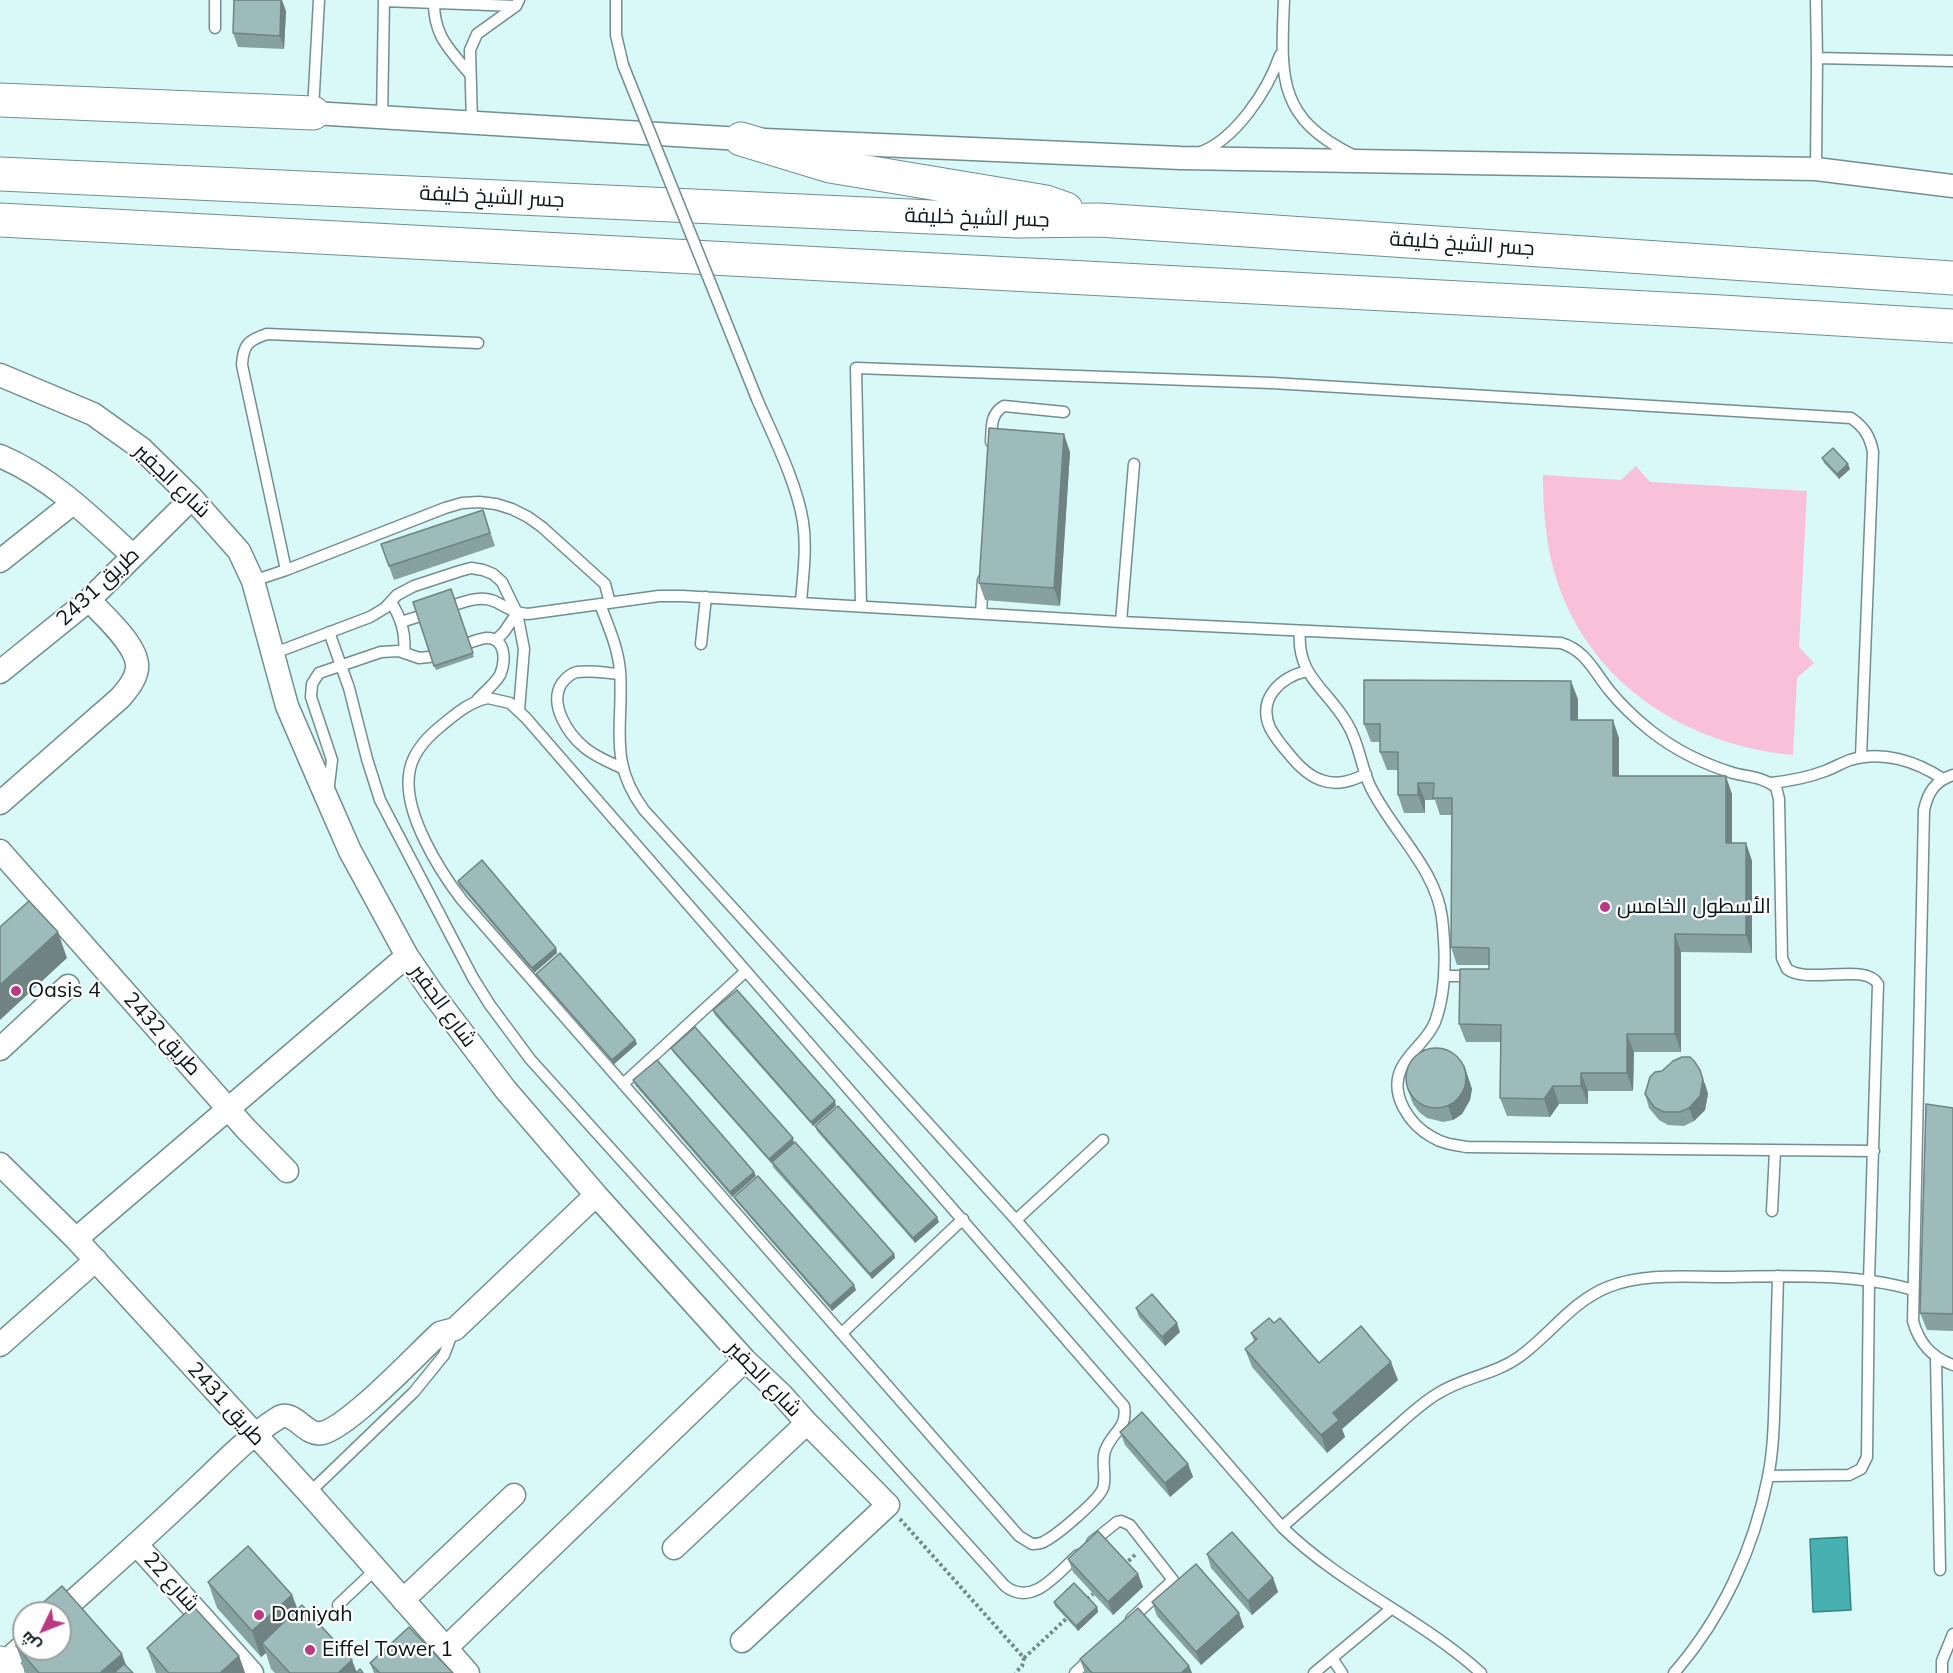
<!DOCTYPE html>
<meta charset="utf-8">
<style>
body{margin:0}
#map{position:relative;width:1953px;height:1673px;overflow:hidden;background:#d9f9f8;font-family:Mulish,Cairo,sans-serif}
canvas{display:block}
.north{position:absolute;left:12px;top:1601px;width:60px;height:60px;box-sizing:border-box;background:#fefefe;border:2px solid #9ca1a1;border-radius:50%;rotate:227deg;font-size:16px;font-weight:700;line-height:24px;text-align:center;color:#0a1515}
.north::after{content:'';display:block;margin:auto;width:21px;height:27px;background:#bb3982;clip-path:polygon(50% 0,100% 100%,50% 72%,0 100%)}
</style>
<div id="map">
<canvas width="1953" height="1673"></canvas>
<div class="north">ش</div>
</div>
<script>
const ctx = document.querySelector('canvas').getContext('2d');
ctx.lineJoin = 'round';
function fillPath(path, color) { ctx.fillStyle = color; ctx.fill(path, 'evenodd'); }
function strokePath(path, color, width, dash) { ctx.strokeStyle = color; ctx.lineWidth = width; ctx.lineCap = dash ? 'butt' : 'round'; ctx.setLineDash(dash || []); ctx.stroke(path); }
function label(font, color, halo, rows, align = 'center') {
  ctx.font = font + ' Mulish,Cairo,sans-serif'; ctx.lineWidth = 4.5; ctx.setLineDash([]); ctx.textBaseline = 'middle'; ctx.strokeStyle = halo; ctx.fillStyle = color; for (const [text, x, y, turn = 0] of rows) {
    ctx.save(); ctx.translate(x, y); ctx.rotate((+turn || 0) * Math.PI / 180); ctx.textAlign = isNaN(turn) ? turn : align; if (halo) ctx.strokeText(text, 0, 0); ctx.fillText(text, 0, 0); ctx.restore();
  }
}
const green = new Path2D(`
 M1636,466L1650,482L1807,491L1799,647L1814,663L1797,678L1793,755C1688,745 1594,687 1558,584C1546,549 1543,512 1543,475L1621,480Z`);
const water = new Path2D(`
 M1847,1537L1851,1610L1813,1612L1810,1539Z`);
const path = new Path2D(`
 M900,1519L1024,1658L1022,1666L1015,1673
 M1124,1565L1136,1554
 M1087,1599L1093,1594
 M1024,1658L1067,1618`);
const service = new Path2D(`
 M434,0C433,35 449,49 470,74
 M616,0V35L623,65
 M1284,0C1281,75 1276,118 1353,155
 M1816,0L1817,58L1953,61
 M384,1L516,6
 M215,28V0
 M313,110L319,0
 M382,119L384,0
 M472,123L470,50L477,34L516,6L519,0
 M1198,153C1235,141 1268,90 1280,55
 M1816,169L1817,58
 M757,399C773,436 797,483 803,522C807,548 803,576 801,602
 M991,442C992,427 990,414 1004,406L1064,412
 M286,570L242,365C243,344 249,340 267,334L478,343
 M253,581L286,570L445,508L462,503L479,502L496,504L512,509L528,517L542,527L605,584L610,603
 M391,602C401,618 406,633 404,653
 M600,604C608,626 618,647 620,671C624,726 607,760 644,810L1016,1220L1282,1527C1342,1586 1419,1617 1481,1673
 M861,605L856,368L1272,383L1851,418C1864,427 1870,436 1873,452L1861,757
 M445,608C461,603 480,594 496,602C508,608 515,613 528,614L659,596H682L1121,622L1561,643C1585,650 1594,671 1609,690C1621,705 1636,719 1651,731C1675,750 1704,764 1733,773C1748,777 1763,777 1776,787L1779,799L1782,958L1787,969C1808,985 1865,962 1878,984L1869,1281L1867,1457L1861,1469L1849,1475L1768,1476
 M981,613L983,580
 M401,622L430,613
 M1121,622L1134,464
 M1300,631C1296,677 1328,689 1348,725C1360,745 1361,768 1371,788C1393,832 1436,869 1442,918C1446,952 1447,990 1435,1022C1428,1040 1409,1052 1401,1069C1389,1095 1410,1125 1432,1137C1443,1144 1455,1145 1467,1147L1874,1151
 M329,632L349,688L367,759L380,800L473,978L490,1005L530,1059L1005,1586C1033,1608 1058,1572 1078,1555
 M496,640L504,632L517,613
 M701,644L706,597
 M458,647C467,644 477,639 486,638C506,637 506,661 500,675C495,684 484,692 477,700
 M272,654L370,617L385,608L397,595L414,586L460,571L471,568L483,570L493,574L502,582L517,613L524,649L519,710
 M1307,671C1281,677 1257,698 1270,728C1275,737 1282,746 1289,754C1297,764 1309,776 1321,780C1337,786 1352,781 1366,774
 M620,674C606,673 591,670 577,672C572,673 566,678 562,683C548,704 568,734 585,748C596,757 609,762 622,768
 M488,698L510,703L526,718L1124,1406C1128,1429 1112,1431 1105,1451C1101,1463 1107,1476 1103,1488C1099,1500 1057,1535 1045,1541C1041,1544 1036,1544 1032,1544L1019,1536L462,900C439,870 404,814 409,775C411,754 426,738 441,726C456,714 469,702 488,698Z
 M1953,775C1935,781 1928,792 1924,810L1913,1321C1919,1343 1931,1357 1953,1365
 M1771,783C1789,781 1807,778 1825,771C1833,768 1842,763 1850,760C1882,750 1916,761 1943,779
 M326,791L329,785L332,760L311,697L312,684L319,673L381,652L399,651L419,658L429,657L444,652
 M1444,976H1474
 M623,1084L746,971
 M1772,1211L1775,1151
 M1016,1220L1103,1140
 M842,1333L963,1219
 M1936,1357L1940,1570
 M309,1493L414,1392L444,1355L454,1329
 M1282,1527C1315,1498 1348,1469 1381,1440C1399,1425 1417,1406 1437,1394C1463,1377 1494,1375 1519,1357C1550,1335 1571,1302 1608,1287C1644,1273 1685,1277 1724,1277C1784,1276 1856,1273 1913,1290
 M1092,1542L1117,1522L1121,1521L1130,1525L1173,1580L1131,1619
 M338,1605L376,1569
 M1332,1658L1342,1673
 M1075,1673L1092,1657
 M1314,1673L1391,1609
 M1674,1673C1722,1618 1754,1549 1768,1477C1774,1447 1774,1417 1775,1386C1776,1350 1777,1313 1778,1276
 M1942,1673V1661L1953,1634`);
const minor = new Path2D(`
 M313,113L741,139L1181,158L1816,169L1953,186
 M0,375L93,414L142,449L192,498L239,551L253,581L287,706L325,794L350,851L407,956L433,994L505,1089L596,1195L745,1360L782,1395L807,1423L888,1505L742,1641
 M0,456C52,478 92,518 133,556
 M0,561L73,503
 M0,672L89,600L192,498
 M0,803L120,698C127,690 135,681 137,669C140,647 103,615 89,600
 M0,851L246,1129L287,1171
 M0,1049L68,986
 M0,1164L76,1239L309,1493L468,1673
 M76,1239L407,956
 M0,1345L96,1260
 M137,1545L252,1673
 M674,1548L807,1423
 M403,1600L514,1495
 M60,1613C102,1575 144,1538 185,1499C215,1472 243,1440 278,1418C294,1408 305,1437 322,1433C349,1427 416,1355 440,1333L455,1329L596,1195
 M446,1648L745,1360
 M0,1667L24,1645`);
const tertiary = new Path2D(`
 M0,1660L11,1673`);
const motorway = new Path2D(`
 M0,100L313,113
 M741,139L830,166L1046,202L1066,209
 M0,174L1018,221L1099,220L1953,278
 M0,220L1722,312L1953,326`);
const serviceBridge = new Path2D(`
 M623,65L757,399`);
const wall = new Path2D(`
 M286,11L284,49L238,47L233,33Z
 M1070,452L1060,606L985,600L979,583Z
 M1822,458L1850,469L1839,479L1824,463Z
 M483,510L495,546L394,580L381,544Z
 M451,589L474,657L436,670L434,666Z
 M1578,699V720L1619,738V776L1732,794V843H1746L1752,861V953L1681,952V1052H1634L1633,1091H1588V1104H1559L1550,1117L1507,1116L1500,1098L1501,1042H1466L1459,1024L1489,969V965H1457L1451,947L1452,815H1440L1435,800H1425V813H1404L1398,795V770H1387L1380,752V742H1371L1364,724Z
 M458,881L556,948L557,953L534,973L459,885Z
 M536,974L635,1040L637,1044L613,1065L537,978Z
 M713,1010L836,1106L813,1126L715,1015Z
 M671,1048L794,1143L894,1254L895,1258L872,1279L773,1167L772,1163H771L673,1052Z
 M1464,1065L1472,1089L1470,1100L1462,1114L1453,1120L1443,1122L1427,1118L1419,1112L1413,1104L1408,1090Z
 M1662,1071L1705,1083L1708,1094L1705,1110L1694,1121L1684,1126L1668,1125L1659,1120L1649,1108L1645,1094Z
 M633,1080L754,1172L756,1176L732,1197L635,1085Z
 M1953,1108V1331L1927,1330L1920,1313Z
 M815,1126L939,1222L915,1243L817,1131Z
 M734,1197L856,1290L832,1311L736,1201Z
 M1136,1308L1180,1332L1165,1346L1139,1317Z
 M1274,1323L1319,1363L1398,1380L1342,1429L1345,1437L1327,1453L1252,1367L1245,1349L1254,1341L1251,1333Z
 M1120,1432L1188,1464L1193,1477L1170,1497L1125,1445Z
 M1207,1554L1273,1578L1278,1592L1252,1615L1211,1568Z
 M1068,1559L1138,1574L1143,1587L1113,1615L1073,1572Z
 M208,1582L292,1595L298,1610L357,1672L363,1673H275L271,1669L266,1653L261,1657L217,1608Z
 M1054,1602L1097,1607L1098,1612L1078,1631L1055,1606Z
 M1152,1602L1244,1627L1201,1665L1157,1616Z
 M16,1646L126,1666L133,1673H26Z
 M147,1648L239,1656L245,1673H156Z
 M1080,1659L1189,1666L1192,1673H1085Z
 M370,1663L453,1673H374Z`);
const shadedWall = new Path2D(`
 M281,0H282L286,11L284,49L280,36Z
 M1064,434L1070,452L1060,606L1054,588Z
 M1848,464L1850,469L1839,479L1837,474Z
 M1571,681L1578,699V738L1571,720Z
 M1613,720L1619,738V793L1613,776Z
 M1726,776L1732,794V861L1726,843Z
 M1418,783L1425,800V813L1418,795Z
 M1746,843L1752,861V953L1746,935Z
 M58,932L67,958L0,1020V985Z
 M1675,934L1681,952V1052L1675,1034Z
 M556,948L557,953L534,973L532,968Z
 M1627,1034L1634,1052L1633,1091L1627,1073Z
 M635,1040L637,1044L613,1065L612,1060Z
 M1464,1065L1472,1089L1470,1100L1462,1114L1453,1120L1448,1106Z
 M1700,1070L1708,1094L1705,1110L1694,1121L1689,1108Z
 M1581,1073L1588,1091V1104L1581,1086Z
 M1553,1086L1559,1104L1550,1117L1544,1099Z
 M835,1101L836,1106L813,1126L811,1122Z
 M793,1138L794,1143L771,1163L769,1159Z
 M754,1172L756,1176L732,1197L730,1192Z
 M937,1217L939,1222L915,1243L913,1238Z
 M894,1254L895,1258L872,1279L870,1274Z
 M854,1285L856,1290L832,1311L830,1306Z
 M1177,1323L1180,1332L1165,1346L1162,1337Z
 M1391,1362L1398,1380L1342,1429L1345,1437L1327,1453L1321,1435L1333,1413Z
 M1188,1464L1193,1477L1170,1497L1165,1483Z
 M1138,1574L1143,1587L1113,1615L1108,1602Z
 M1273,1578L1278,1592L1252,1615L1248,1601Z
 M292,1595L302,1621L262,1643L266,1653L261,1657L252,1631Z
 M1097,1607L1098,1612L1078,1631L1076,1626Z
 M1239,1613L1244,1627L1201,1665L1196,1652Z
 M122,1654L129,1673H100Z
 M239,1656L245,1673H220Z
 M352,1660L357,1673H338Z
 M1189,1666L1192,1673H1181Z`);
const building = new Path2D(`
 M234,0H281L280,36L233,33Z
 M989,428L1064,434L1054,588L979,583Z
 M1833,448L1848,464L1837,474L1822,458Z
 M483,510L490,533L389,566L381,544Z
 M451,589L473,653L434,666L413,602Z
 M1364,680L1571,681V720H1613V776H1726V843H1746V935L1675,934V1034H1627V1073H1581V1086H1553L1544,1099L1500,1098L1501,1025L1459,1024L1460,969H1489V948L1451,947L1452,798H1433L1434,783H1418V795H1398V752H1380V724H1364Z
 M482,860L556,948L532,968L458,881Z
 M29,901L58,932L0,985V927Z
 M560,953L635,1040L612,1060L536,974Z
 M737,990L835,1101L811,1122L713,1010Z
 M695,1027L793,1138L769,1159L671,1048Z
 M1406 1078a30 30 0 1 1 60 0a30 30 0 1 1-60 0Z
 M1682,1057H1690L1694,1061L1700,1070L1703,1080L1700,1096L1689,1108L1680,1112H1664L1654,1107L1645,1094L1650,1077L1655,1072L1662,1071L1673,1061Z
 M657,1060L754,1172L730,1192L633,1080Z
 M1926,1104L1953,1108V1314L1920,1313Z
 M838,1106L937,1217L913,1238L815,1126Z
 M795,1142L894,1254L870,1274L772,1162Z
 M758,1176L854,1285L830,1306L734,1197Z
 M1152,1294L1177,1323L1162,1337L1136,1308Z
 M1269,1318L1274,1323L1280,1318L1319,1363L1361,1326L1391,1362L1333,1413L1339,1420L1321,1435L1245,1349L1257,1339L1251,1333Z
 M1142,1412L1188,1464L1165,1483L1120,1432Z
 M1098,1531L1138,1574L1108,1602L1068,1559Z
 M1232,1532L1273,1578L1248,1601L1207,1554Z
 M248,1546L292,1595L252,1631L208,1582Z
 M1196,1564L1239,1613L1196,1652L1152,1602Z
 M1074,1583L1097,1607L1076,1626L1054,1602Z
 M62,1586L122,1654L100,1673H39L16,1646L18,1624L24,1619V1649H60V1613H31Z
 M302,1605L352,1660L338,1673H290L262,1643Z
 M193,1606L239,1656L220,1673H169L147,1648Z
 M1138,1608L1189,1666L1181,1673H1092L1080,1659Z
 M409,1627L453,1673H380L370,1663Z
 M124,1664L133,1673H114Z
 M360,1669L363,1673H356Z`);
const markers = [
 [1605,907,6,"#bb3982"],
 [16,991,6,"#bb3982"],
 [259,1615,6,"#bb3982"],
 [310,1650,6,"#bb3982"]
];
const streetNames = [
 ["جسر الشيخ خليفة",492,197,3],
 ["جسر الشيخ خليفة",977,218,2],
 ["جسر الشيخ خليفة",1462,244,4],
 ["شارع الجفير",172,481,44],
 ["طريق 2431",98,587,-43],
 ["شارع الجفير",443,1006,54],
 ["طريق 2432",162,1034,48],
 ["شارع الجفير",764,1379,46],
 ["طريق 2431",226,1404,48],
 ["شارع 22",171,1582,48]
];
const poiNames = [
 ["الأسطول الخامس",1617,907],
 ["Oasis 4",28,991],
 ["Daniyah",271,1615],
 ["Eiffel Tower 1",322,1650]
];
fillPath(green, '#f8c0d9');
fillPath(water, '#47b0b0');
strokePath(water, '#358282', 1.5);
strokePath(service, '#728e8e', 13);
strokePath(minor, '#728e8e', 25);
strokePath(tertiary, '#728e8e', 29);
strokePath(motorway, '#728e8e', 35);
strokePath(path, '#748a89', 4, [3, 3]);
strokePath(service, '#fff', 10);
strokePath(minor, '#fff', 22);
strokePath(tertiary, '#fff', 27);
strokePath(motorway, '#fff', 33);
strokePath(serviceBridge, '#728e8e', 13, []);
strokePath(serviceBridge, '#fff', 10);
fillPath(wall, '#87a1a0');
fillPath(shadedWall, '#6e8382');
fillPath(building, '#9dbbba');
strokePath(building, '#6e8382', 1.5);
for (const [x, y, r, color] of markers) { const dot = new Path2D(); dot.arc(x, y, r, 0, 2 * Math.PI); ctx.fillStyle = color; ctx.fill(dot); strokePath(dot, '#fefefe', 2); }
label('21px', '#0a1515', '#fefefe', streetNames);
label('21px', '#0a1515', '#fefefe', poiNames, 'left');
</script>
